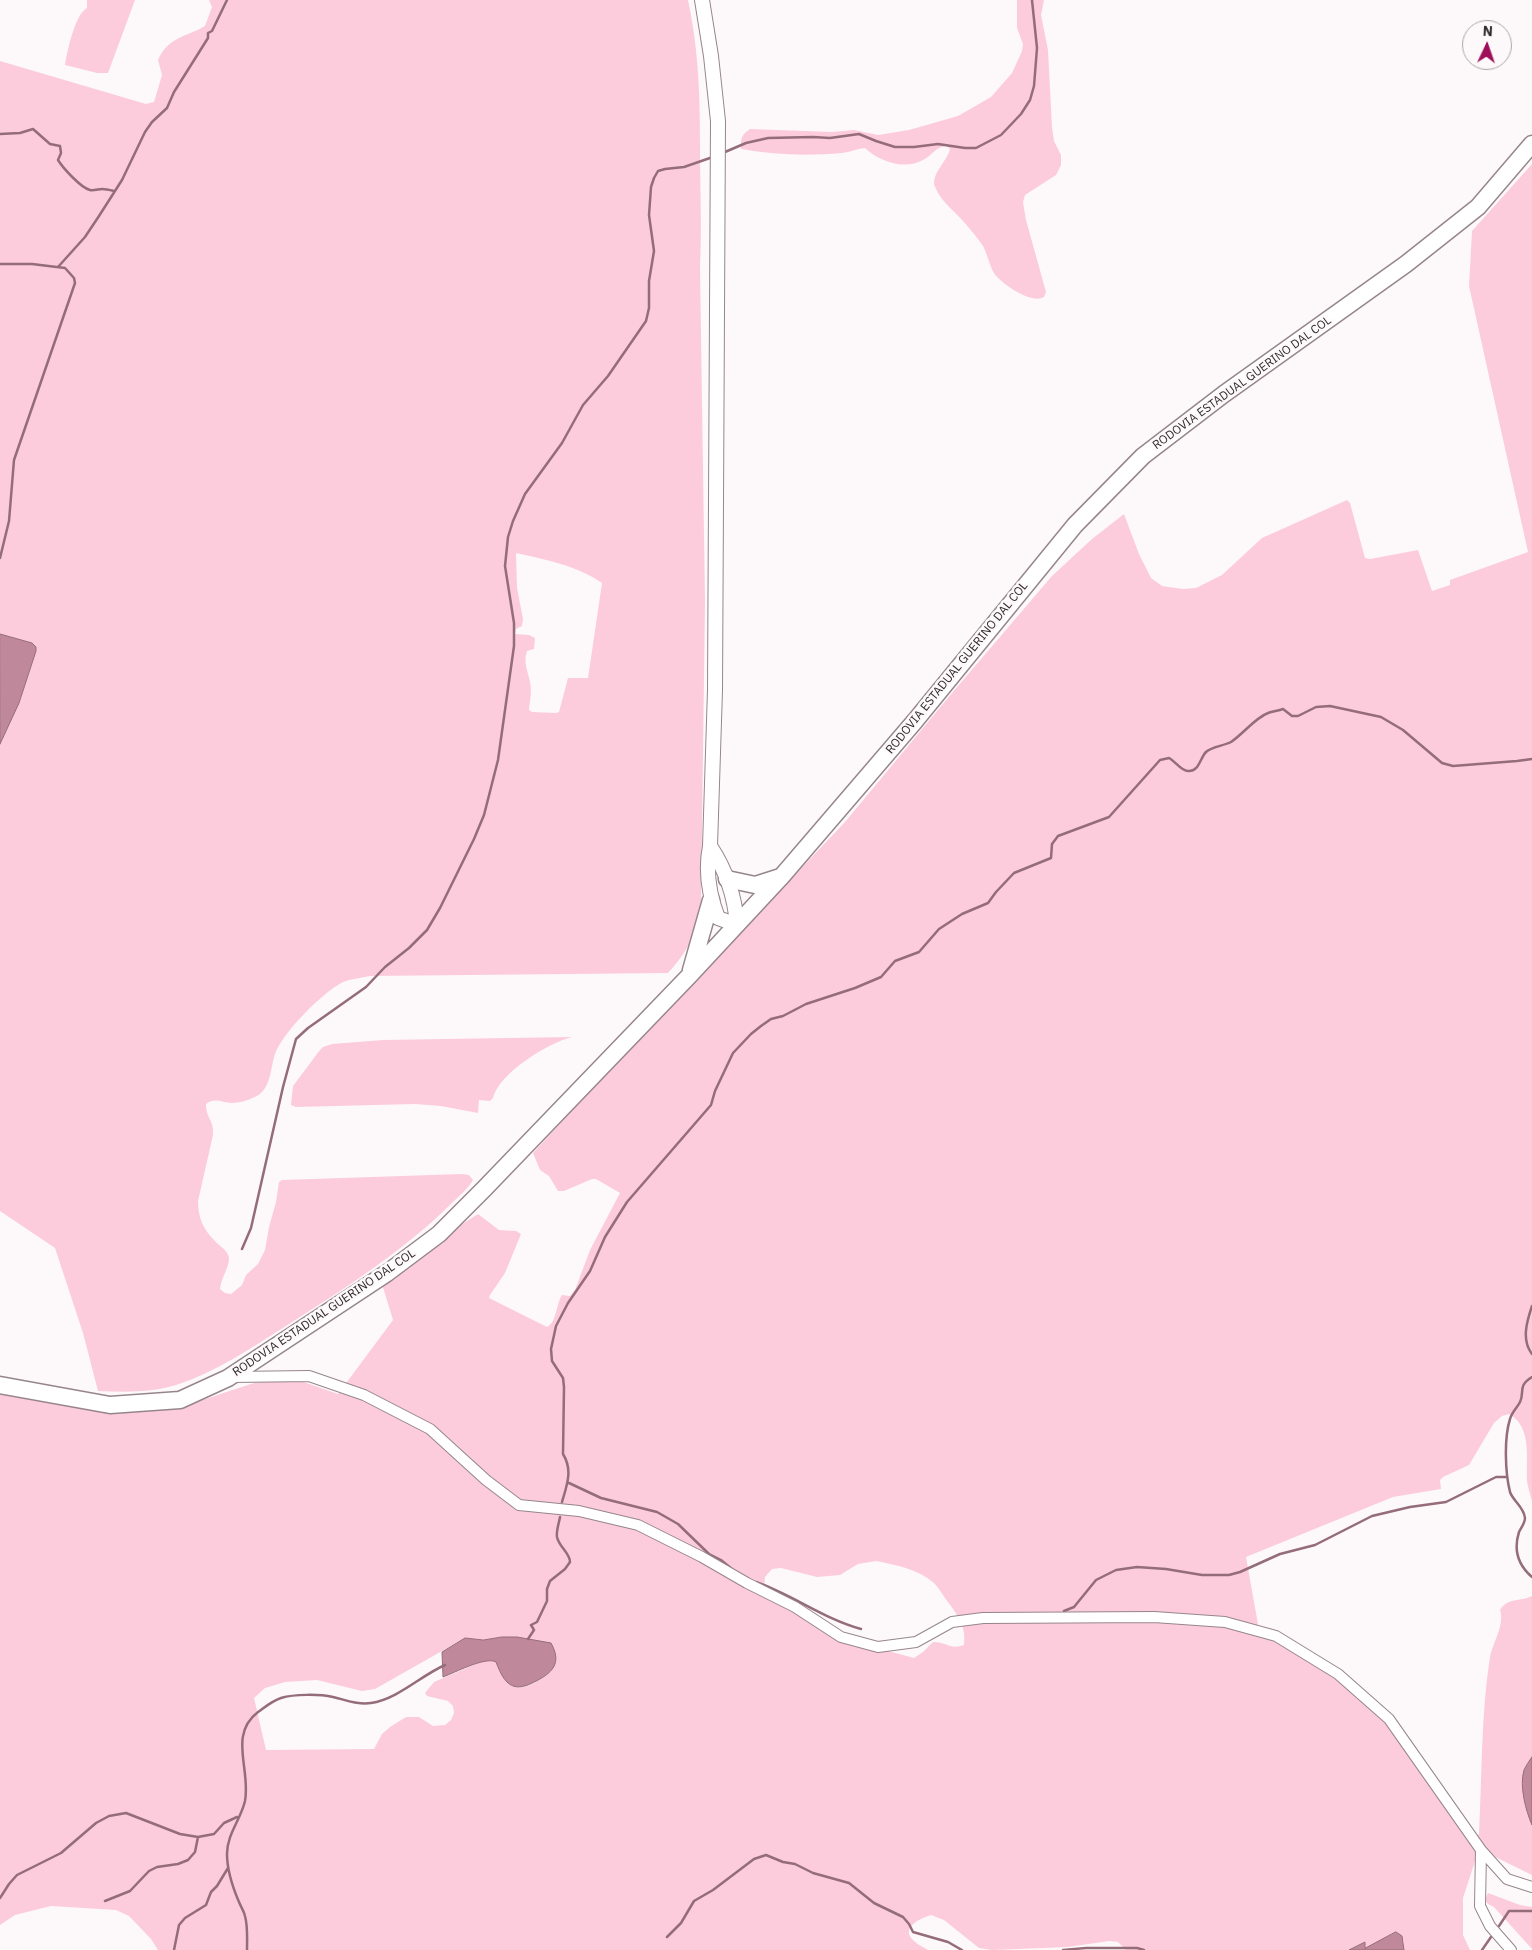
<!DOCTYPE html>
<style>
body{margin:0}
#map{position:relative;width:1532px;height:1950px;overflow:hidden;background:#fdf9fa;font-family:"IBM Plex Sans",sans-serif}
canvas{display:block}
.north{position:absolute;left:1462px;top:20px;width:50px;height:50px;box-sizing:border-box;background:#fdf9fa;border:1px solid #aba6a8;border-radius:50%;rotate:3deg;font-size:14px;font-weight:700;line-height:20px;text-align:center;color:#312a2c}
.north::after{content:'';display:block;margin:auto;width:18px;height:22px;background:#9e0f5a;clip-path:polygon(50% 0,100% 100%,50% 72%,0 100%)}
</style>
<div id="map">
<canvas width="1532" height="1950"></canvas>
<div class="north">N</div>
</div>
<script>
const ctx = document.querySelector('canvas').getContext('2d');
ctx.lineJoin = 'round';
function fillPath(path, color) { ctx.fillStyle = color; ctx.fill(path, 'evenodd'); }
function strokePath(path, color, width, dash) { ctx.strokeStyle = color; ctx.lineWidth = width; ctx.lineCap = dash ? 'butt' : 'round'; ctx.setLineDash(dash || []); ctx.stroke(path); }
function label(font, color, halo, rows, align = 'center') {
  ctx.font = font + ' "IBM Plex Sans",sans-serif'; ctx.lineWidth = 5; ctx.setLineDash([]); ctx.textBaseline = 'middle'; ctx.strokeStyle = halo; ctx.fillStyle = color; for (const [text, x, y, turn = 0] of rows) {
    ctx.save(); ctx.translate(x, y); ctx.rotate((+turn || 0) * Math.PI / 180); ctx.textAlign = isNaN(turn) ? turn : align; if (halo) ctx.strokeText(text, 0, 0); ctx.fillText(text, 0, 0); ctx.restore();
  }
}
const green = new Path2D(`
 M87,0H135L108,73H97L65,65C67,52 75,14 87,8Z
 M209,0H688C699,52 700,96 700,148C700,188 702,227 700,267L705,602L701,904C697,934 688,951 668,973L370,976C361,978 351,979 343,982C322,993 283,1032 275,1054C271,1066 271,1084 261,1093C254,1099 240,1103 232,1103C222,1103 215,1097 206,1104C206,1119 214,1119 213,1135L198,1201C198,1217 203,1229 214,1240C219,1246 228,1250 229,1258C229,1268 221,1278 220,1289L225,1293L231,1294L242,1285L246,1275L258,1264L265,1250L269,1227L276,1202L279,1182L282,1180L462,1174L469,1175L473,1180C468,1189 460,1195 453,1202C404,1251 344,1289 286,1326C251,1348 216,1372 176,1385C150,1393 125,1392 98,1391L83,1333L55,1248L0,1211V744L19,703L36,651L32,643L0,634V61L146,104L154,102L162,75L158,60C168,37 186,37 205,26L212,7ZM516,553C546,560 576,565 602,583L588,678H568L559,712L556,713L532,712L529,710C530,701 532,691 530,682C528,671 523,663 527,651L534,649L535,638L529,635L515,634L516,629L522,626L523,619L517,588Z
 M1017,0H1044L1041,15L1048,50L1052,127L1054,141L1061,155V165L1056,175L1025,195L1023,202L1026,220L1046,292L1044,297C1032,304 1007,287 997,277C990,270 988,255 983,246C979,240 974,234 969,228C958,213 942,204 935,187C930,175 948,160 950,149L946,146C935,147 932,156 923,160C904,170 880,162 865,148C857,149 850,152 842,153C808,156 774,155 741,149C740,139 742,134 750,129L832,132L854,130L878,135L909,130L958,116L991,97L1012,73L1022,51L1023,44L1017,28Z
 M1532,164V1501C1530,1494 1528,1487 1527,1481C1526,1456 1532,1427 1509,1414L1502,1416L1494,1423L1469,1465L1443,1477L1440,1480L1441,1489L1393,1497L1246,1557L1259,1630L1346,1685L1379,1717V1714L1472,1834L1478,1836L1479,1833C1482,1777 1481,1713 1490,1657C1493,1642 1505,1625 1500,1610C1508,1597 1520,1602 1532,1596V1757L1524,1771L1522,1783L1527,1811L1532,1825V1875L1487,1853L1476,1858L1463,1898V1935L1470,1950H1404L1403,1939L1393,1933L1379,1942L1365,1949V1942L1349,1950H1126L1118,1942L1109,1941L1068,1947L992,1950L979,1948L944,1920L931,1915C921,1918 899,1928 914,1941C918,1945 924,1947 928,1950H158L151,1939L129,1916L116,1910L51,1906L15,1915L0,1925V1394L51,1402L184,1406L254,1383L295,1379L338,1394L393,1320L382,1284L456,1228L478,1214L499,1230L516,1231L521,1234L505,1273L490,1295L489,1298L547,1327C557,1322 556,1304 562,1295L570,1296L575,1290L590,1250L620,1193L596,1179H592L564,1191H558L549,1176L540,1170L533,1153L587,1094L845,822L952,693L1052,576L1092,539L1124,514L1139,554L1151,578L1162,586L1183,589L1196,588L1222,575L1262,538L1347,500L1350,503L1365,558L1370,559L1418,550L1432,591L1450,585V580L1528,552L1469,286L1472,231ZM876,1561C896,1565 918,1569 934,1583C940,1589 945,1599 951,1606C960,1619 966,1628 964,1645C950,1650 947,1642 933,1642L923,1652L914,1658L888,1651L855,1647L834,1638L764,1588L765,1577L772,1569L781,1568L817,1577L840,1575L858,1564ZM502,1637L536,1682C514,1695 503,1682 496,1662L491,1659L483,1661L434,1682L425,1693L427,1696L448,1701L453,1706L454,1713L451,1720L445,1725L433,1726L419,1717H406L390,1727L382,1734L374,1749L266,1750L254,1698L265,1688L285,1682L317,1680L362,1691L375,1689L465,1638L483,1640Z
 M572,1037C548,1043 499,1073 493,1098L490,1101L479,1100L478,1113L441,1106L415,1104L296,1107L291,1105L293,1086L320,1050L323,1047L332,1044L383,1040Z
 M1488,1893L1520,1905L1532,1907V1949L1494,1907L1488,1904L1485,1900Z`);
const water = new Path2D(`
 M0,634L32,643L36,647V651L19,703L0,744Z
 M502,1637H517L551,1643C561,1661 555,1671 538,1680C514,1694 505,1686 496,1662C486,1656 454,1673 443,1677L442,1652L465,1638L483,1640Z
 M1532,1757V1825C1526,1811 1519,1786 1524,1770C1526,1766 1529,1761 1532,1757Z
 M1396,1932L1402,1936L1404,1950H1349L1365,1942V1948Z`);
const stream = new Path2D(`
 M0,134L20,133L33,129L50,144L60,146L61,153L58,160C63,168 81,188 90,190C93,191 99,189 102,189C106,189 110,190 114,191
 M725,152L746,143L768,138L813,137L830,138L859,134L876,141L895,147H914L938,144L965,148H976L1001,135L1021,114L1030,100L1034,86L1037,48L1032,0
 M0,264H32L65,268L74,278L75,283L14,460L9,521L0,558
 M58,267L85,237L99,216L122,180L145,132L152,122L167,108L174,92L208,38V33L212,31L227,0
 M242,1249L251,1228L283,1087L296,1039L308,1028L366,987L385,967L409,948L427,930L440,908L474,839L484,815L498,760L514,646V623L505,566L508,537L513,521L525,494L562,443L583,405L608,376L646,321L649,308V281L654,251L649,215L651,187L654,178L658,171L665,169L684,167L710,158
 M1532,1306C1527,1321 1521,1340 1532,1354
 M1532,1377C1517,1386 1525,1392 1520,1402C1517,1408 1512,1412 1510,1419C1504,1438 1505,1472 1510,1492C1513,1501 1524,1507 1525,1518C1525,1523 1521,1528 1519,1532C1513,1551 1518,1565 1532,1577
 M569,1483L601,1498L657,1512L678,1524L709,1554L721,1560L732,1569
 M562,1502C567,1485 573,1470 563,1454L564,1387L563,1378L552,1361L551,1349L556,1326L568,1303L590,1271L605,1237L627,1202L711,1105L715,1091L733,1053L751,1034L761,1026L771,1019L783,1016L806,1004L855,988L881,977L895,961L919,952L939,929L962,914L988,903L996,892L1014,873L1051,858L1052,844L1058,836L1109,817L1160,760L1169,758C1175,761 1181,771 1188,771C1199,772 1200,758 1206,752C1211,747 1223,746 1231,742C1243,734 1255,718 1268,713C1273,711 1278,711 1283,709L1292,716H1298L1316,707L1330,706L1381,717L1403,730L1442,763L1453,766L1517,761L1532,759
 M756,1582C793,1595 824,1619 861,1629
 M1064,1611L1074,1607L1096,1580L1116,1570L1137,1567L1166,1569L1202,1575H1229L1240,1572L1280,1554L1315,1545L1372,1516L1410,1507L1446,1502L1496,1477H1507
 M528,1639L534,1630L531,1625L537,1622L547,1601V1589L550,1581L565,1569L570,1562C570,1553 559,1547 557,1537C556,1531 559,1523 560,1517
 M0,1898L9,1884L17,1875L61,1853L96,1823L109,1816L126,1813L180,1834L198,1837L214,1834L224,1823L237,1817
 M105,1901L130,1891L149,1871L157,1867L178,1864L188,1860L195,1852L198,1837
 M1499,1926L1509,1911H1532
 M667,1937L681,1923L694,1901L713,1890L754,1859L766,1855L783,1862L795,1864L813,1873L849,1883L874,1903L903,1917L909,1924L913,1932L948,1942L962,1950
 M174,1950L179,1925L185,1918L206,1905L211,1892L217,1886L228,1868
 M247,1950C247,1939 248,1927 245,1916C244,1911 241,1907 239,1902C233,1888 227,1870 227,1854C227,1834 241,1819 245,1801C251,1769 228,1735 258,1712C265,1707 272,1701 281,1698C294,1694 320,1694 333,1697C346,1700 358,1705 371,1703C398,1699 420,1676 445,1665
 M1063,1950L1086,1948H1137L1144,1950
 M1482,1950L1491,1937`);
const street = new Path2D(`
 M233,1377L309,1376L364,1395L430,1429L486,1480L519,1505L579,1511L638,1525L702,1557L747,1583L795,1607L841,1637L878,1647L916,1642L952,1622L983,1618L1154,1617L1225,1622L1276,1636L1338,1674L1389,1719L1481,1850L1507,1879L1532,1887
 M1481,1850L1480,1906L1490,1926L1511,1950`);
const secondary = new Path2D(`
 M702,0L711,56L718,121L715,690L710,846C705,871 709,895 718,918L737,925C735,897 726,870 710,846`);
const primary = new Path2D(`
 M727,879L755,885L780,877
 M691,970L711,900
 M0,1385L110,1405L180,1400L228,1378L387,1273L439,1234L484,1189L690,975L782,876L915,721L1075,525L1143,456L1224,394L1406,264L1478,207L1532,144`);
const streetNames = [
 ["RODOVIA ESTADUAL GUERINO DAL COL",1242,383,-36],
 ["RODOVIA ESTADUAL GUERINO DAL COL",957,668,-51],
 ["RODOVIA ESTADUAL GUERINO DAL COL",324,1313,-34]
];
fillPath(green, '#fcccdc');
fillPath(water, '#c0889b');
strokePath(water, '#956c7a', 1);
strokePath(stream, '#956c7a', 2.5);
strokePath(street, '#96868b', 12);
strokePath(secondary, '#96868b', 16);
strokePath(primary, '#96868b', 19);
strokePath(street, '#fff', 10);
strokePath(secondary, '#fff', 14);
strokePath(primary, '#fff', 16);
label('12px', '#312a2c', '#fdf9fa', streetNames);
</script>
